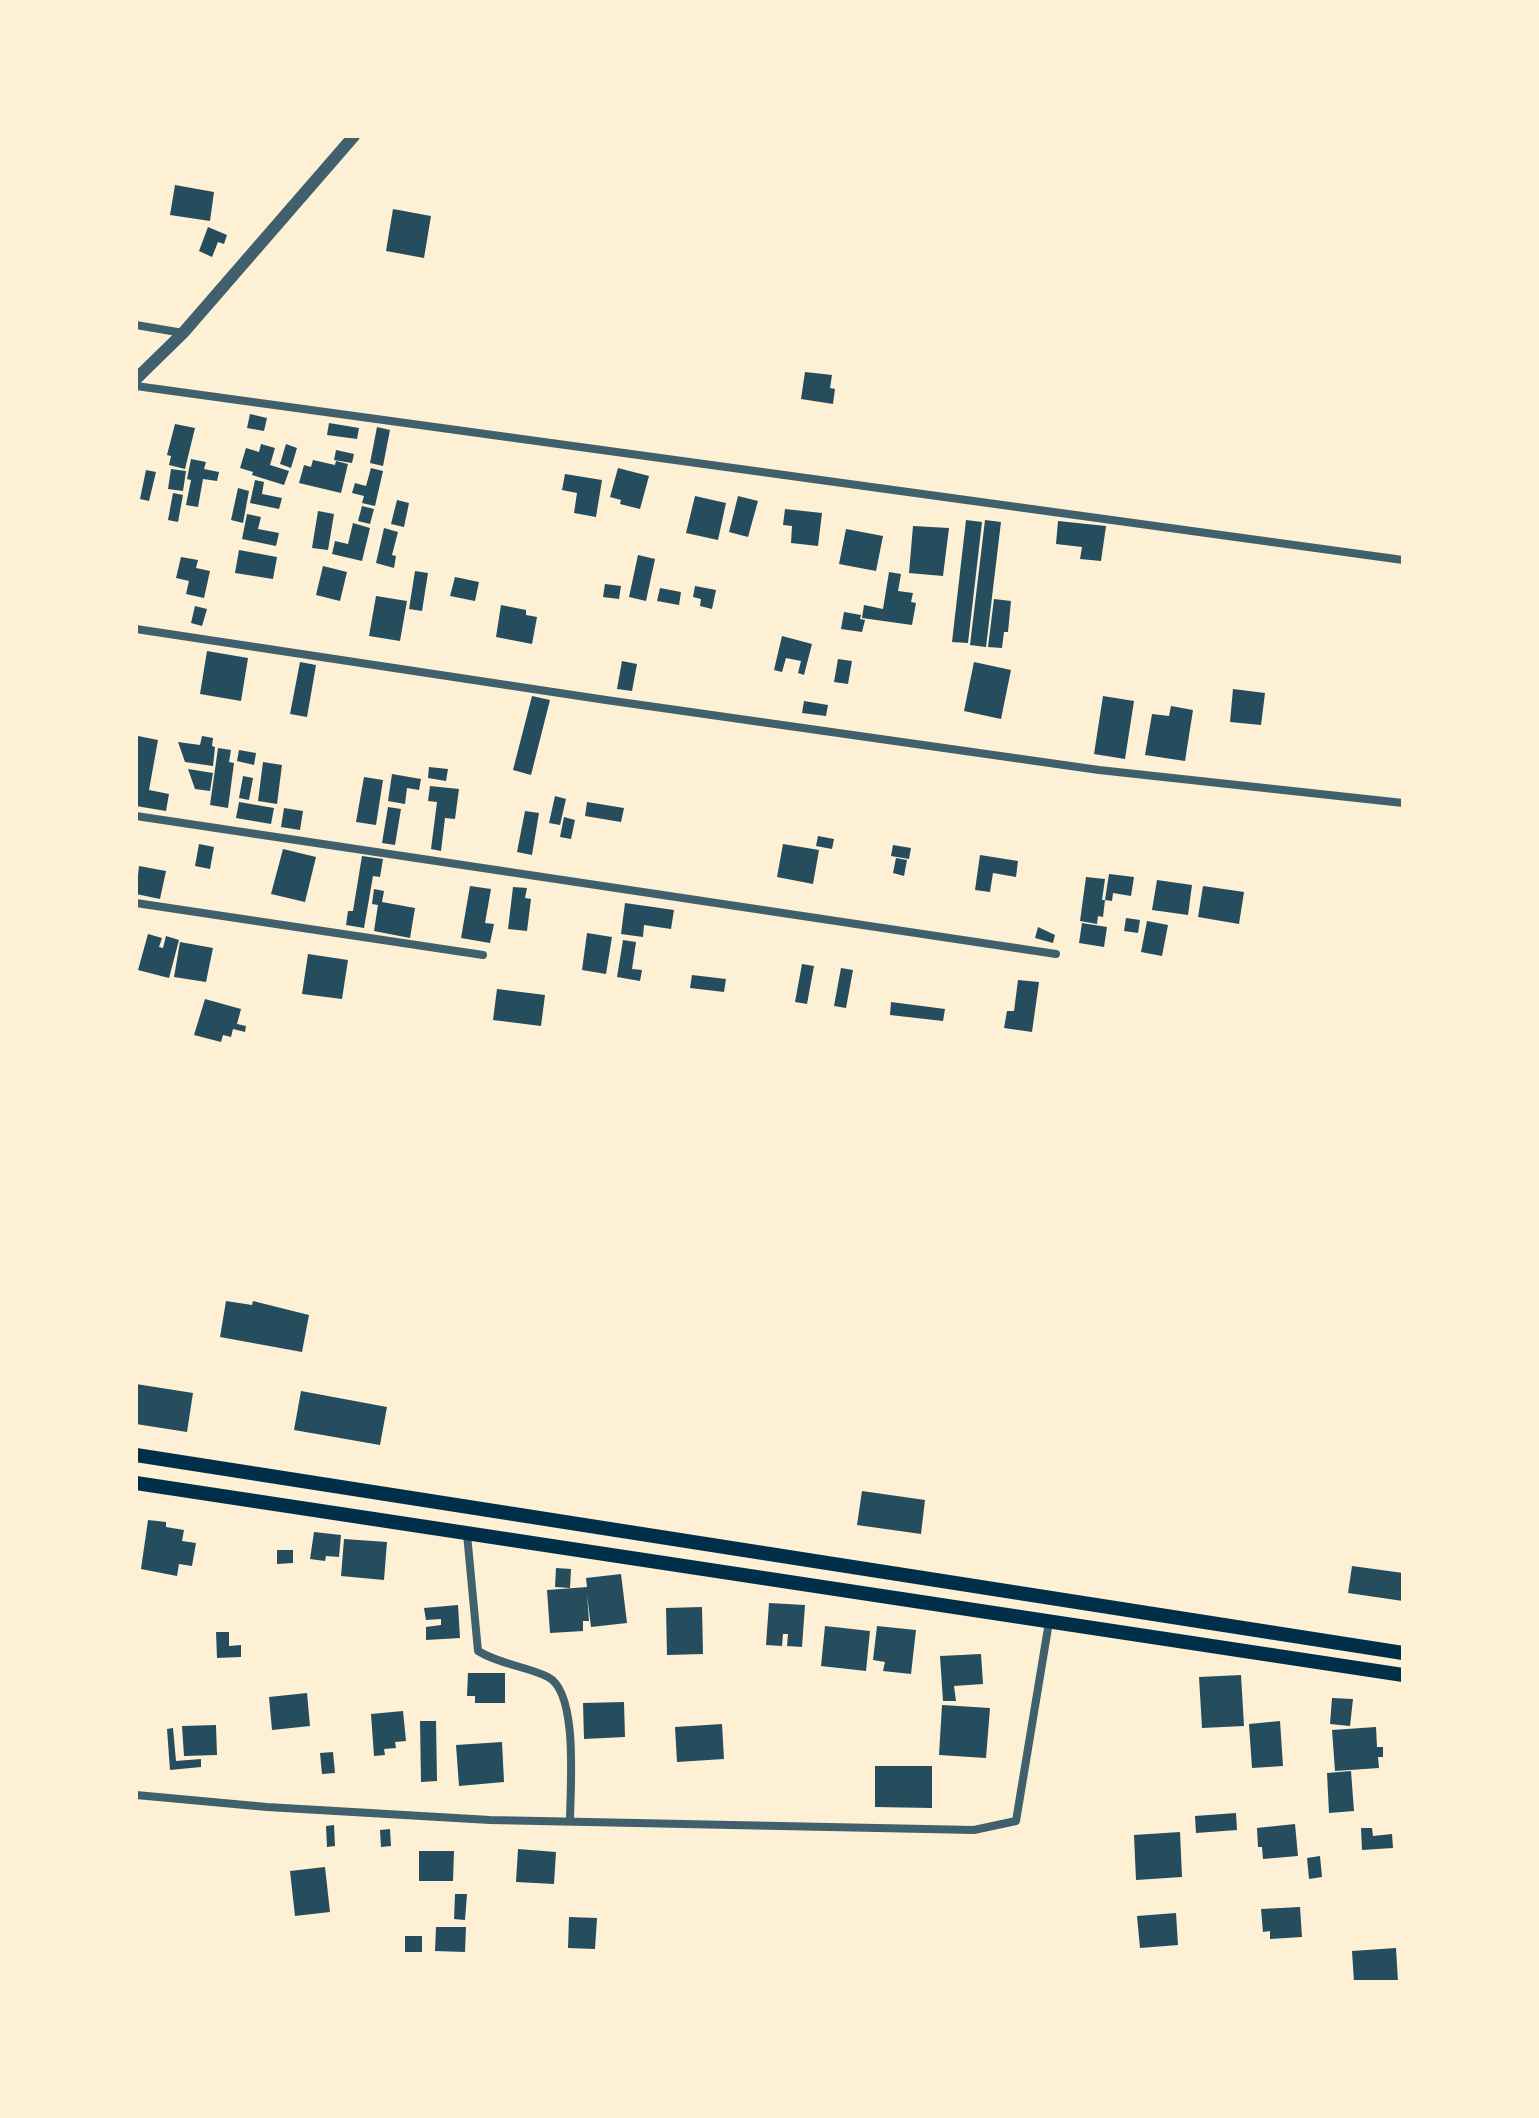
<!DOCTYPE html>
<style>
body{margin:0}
#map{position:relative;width:1539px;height:2118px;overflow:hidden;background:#fdf0d5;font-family:"DejaVu Sans",sans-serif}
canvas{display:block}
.frame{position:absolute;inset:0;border:138px solid #fdf0d5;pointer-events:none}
</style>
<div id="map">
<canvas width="1539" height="2118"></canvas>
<div class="frame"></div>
</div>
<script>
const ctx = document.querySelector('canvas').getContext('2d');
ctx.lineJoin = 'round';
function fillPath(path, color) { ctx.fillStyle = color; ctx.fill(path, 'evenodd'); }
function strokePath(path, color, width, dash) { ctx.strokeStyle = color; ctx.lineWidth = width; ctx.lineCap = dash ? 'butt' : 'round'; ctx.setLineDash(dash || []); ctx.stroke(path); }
const building = new Path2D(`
 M175,185L214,192L210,221L170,215Z
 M393,209L431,216L424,258L386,251Z
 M208,227L227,235L224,244L218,242L212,257L199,251Z
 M805,372L832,375L830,388L835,389L833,404L801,399Z
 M250,414L267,418L264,431L247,428Z
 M329,423L359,428L357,439L327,435Z
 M175,424L195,428L185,469L169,465L171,456L167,455Z
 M377,427L390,430L383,466L370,463Z
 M261,444L275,448L270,465L289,471L284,485L252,475L253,472L240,468L246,448L259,452Z
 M286,444L297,448L291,468L280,464Z
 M336,450L354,454L352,463L334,460Z
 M191,459L206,462L204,469L219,472L217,481L203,479L198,507L186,505L191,480L187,479Z
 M313,460L335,465L336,461L348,464L341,493L299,483L304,465L311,467Z
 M371,468L383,471L375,506L362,503L364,496L352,493L355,483L366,486Z
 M618,468L649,476L640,509L620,504L621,500L610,497Z
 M171,469L186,471L183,491L168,489Z
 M146,470L156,472L149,501L140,499Z
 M565,474L602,480L596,517L574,513L577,493L562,490Z
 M255,480L264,482L262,494L282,498L279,509L250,503Z
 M238,488L249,491L243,523L231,520Z
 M173,493L183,495L178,522L168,520Z
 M695,496L726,503L718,540L686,533Z
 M738,496L758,501L748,537L729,532Z
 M397,500L409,503L404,527L391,524Z
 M362,506L374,509L370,524L358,521Z
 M785,509L822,513L818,546L791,543L792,526L783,525Z
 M318,511L334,514L328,550L312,548Z
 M247,514L261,517L258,529L279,533L276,546L242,539Z
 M966,520L982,522L968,643L952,642Z
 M985,520L1001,522L986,647L970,645Z
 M1058,521L1106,526L1101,561L1080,559L1082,547L1056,544Z
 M353,523L370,528L362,561L332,554L335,541L348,544Z
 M913,526L949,528L943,576L909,573Z
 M384,528L398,532L392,555L396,556L394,568L376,563Z
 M846,529L883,536L876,571L839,564Z
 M239,550L277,557L273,579L235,573Z
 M638,555L655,559L646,601L629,597Z
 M181,557L198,560L196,568L210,571L204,598L186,594L189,581L176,578Z
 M323,566L347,572L340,601L316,595Z
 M415,571L428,573L422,611L409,609Z
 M889,572L901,574L898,591L913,593L911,602L916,603L912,625L862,618L864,605L883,609Z
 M455,577L479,582L475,601L450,596Z
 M605,584L621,586L619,599L603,597Z
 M695,586L716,590L712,609L700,606L701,599L693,597Z
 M660,588L681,592L679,605L657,601Z
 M376,596L407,601L400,641L369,636Z
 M994,599L1011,601L1008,632H1004L1002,648L988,647Z
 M501,605L526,610V615L537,617L532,644L496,637Z
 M195,606L207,609L202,626L191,623Z
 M844,612L861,615L860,619L865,620L862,632L841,629Z
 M782,636L812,644L804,675L798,673L801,661L786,658L782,672L774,670Z
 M207,651L248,658L241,701L200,694Z
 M838,659L852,661L848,684L834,682Z
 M622,661L637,664L632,691L617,689Z
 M300,662L316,665L307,717L290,714Z
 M974,662L1011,670L1001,719L964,711Z
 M1233,689L1265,693L1261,725L1230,722Z
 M532,696L550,700L531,775L513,770Z
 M1103,696L1134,701L1125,759L1094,754Z
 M804,701L828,705L826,716L802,713Z
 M1171,706L1193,710L1185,761L1145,755L1152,714L1169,716Z
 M138,736L158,740L149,790L169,794L166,811L136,806Z
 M202,736L213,738L212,746L215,747L213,766L185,762L178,742L200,745Z
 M218,748L231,750L229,762L234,763L228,808L210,805Z
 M239,750L256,753L254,765L237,761Z
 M263,762L282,765L277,804L258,801Z
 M429,767L448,769L446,781L428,778Z
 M188,769L213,773L210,791L195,789Z
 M392,774L421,779L419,790L407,788L405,804L388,801Z
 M243,776L253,778L249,800L239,798Z
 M364,777L383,780L376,825L356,822Z
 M430,786L459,789L455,819L445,818L441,851L431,849L437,802L428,801Z
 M555,796L566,799L560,825L549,823Z
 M239,802L274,808L271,824L236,818Z
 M587,802L624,808L621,822L585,816Z
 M388,807L401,809L395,845L382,843Z
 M284,808L303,811L300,830L281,827Z
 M525,811L539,813L532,855L517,852Z
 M564,817L575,820L571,839L560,837Z
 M818,836L834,839L832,849L816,846Z
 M199,844L214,847L210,869L195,866Z
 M783,844L819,850L813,884L777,877Z
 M893,845L911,848L909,859L891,856Z
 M283,849L316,857L305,902L271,894Z
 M980,855L1018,861L1016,877L993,873L990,892L975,890Z
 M362,856L383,859L380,877L373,876L364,928L346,925L348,911H353Z
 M896,858L907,860L904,876L893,873Z
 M139,866L166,871L160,899L136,894Z
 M1109,874L1134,877L1131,896L1113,893L1112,901L1105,900L1103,917L1098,916L1097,924L1080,921L1086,877L1105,879L1102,900H1105Z
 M1157,880L1192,885L1188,915L1152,910Z
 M470,886L491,889L485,923L494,924L490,943L461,938Z
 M1203,886L1244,892L1239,924L1198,917Z
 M513,887L527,888L525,898L531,899L527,931L508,929Z
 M374,889L384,891L382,902L415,908L410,938L374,931L378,905L372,904Z
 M625,903L674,910L671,929L644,925L643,937L621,934Z
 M1126,918L1140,920L1138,933L1124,931Z
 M1147,921L1168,925L1162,956L1141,952Z
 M1082,923L1107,927L1104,947L1079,943Z
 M1038,927L1055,935L1053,943L1035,938Z
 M587,933L612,937L606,974L582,970Z
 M148,934L162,938L159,947L163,948L166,936L179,940L169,978L138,970Z
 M623,940L636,942L632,969L642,970L640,981L617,977Z
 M180,942L213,948L206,982L174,977Z
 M308,954L348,960L342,999L302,994Z
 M802,964L814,966L807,1004L795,1002Z
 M841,968L853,970L846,1008L834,1006Z
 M692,975L726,979L724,992L690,988Z
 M1018,980L1039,982L1032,1032L1004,1028L1007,1011H1014Z
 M497,989L545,995L541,1026L493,1020Z
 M205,999L241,1009L237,1024L246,1026L245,1032L233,1029L231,1037L223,1035L221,1042L194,1035Z
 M891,1002L945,1009L943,1021L890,1015Z
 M226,1301L252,1305L253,1301L309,1315L302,1352L220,1337Z
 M136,1384L193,1393L187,1432L136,1424Z
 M301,1391L387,1407L380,1445L294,1430Z
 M862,1491L925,1500L921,1534L857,1525Z
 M148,1520L166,1522V1527L184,1530L182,1541L196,1543L192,1566L179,1564L177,1576L141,1569Z
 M314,1532L341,1535L339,1557L326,1556L325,1561L310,1559Z
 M344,1539L387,1542L384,1580L341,1576Z
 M277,1550H293V1563L277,1564Z
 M1352,1566L1403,1573V1601L1348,1593Z
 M556,1568L571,1569L570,1588L555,1587Z
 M621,1574L627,1623L591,1627L587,1595L589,1621H583V1631L550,1633L547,1590L587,1587L586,1578Z
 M769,1603L805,1605L802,1647L787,1646L788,1634H783L782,1646L766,1645Z
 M458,1605L460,1638L426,1640V1627L441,1625V1619L426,1620L424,1608Z
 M702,1607L703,1654L667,1655L666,1608Z
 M825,1626L870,1631L866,1671L821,1666Z
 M877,1626L916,1630L911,1674L883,1671L885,1662L873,1660Z
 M216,1632H229V1646L241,1645V1657L217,1658Z
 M981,1654L983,1684L954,1686L956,1701H943L940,1656Z
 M468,1673H505V1703H475V1696H467Z
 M1241,1675L1244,1726L1202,1728L1199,1677Z
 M307,1693L310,1726L272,1730L269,1697Z
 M1332,1698L1353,1699L1350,1726L1330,1724Z
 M624,1702L625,1737L584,1739L583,1703Z
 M942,1705L990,1708L986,1758L939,1755Z
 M403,1711L406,1741L395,1742L396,1748L384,1749L385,1755L374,1756L371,1714Z
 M420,1721H436L437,1781L421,1782Z
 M1280,1721L1283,1766L1252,1768L1249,1724Z
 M722,1724L724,1759L677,1762L675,1727Z
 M216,1725L217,1755L184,1756L182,1726Z
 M1376,1727L1377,1747H1383V1757H1378L1379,1768L1335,1771L1332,1730Z
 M173,1728L176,1761L201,1759V1767L170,1770L167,1729Z
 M502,1742L504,1782L459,1786L456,1745Z
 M333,1752L335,1773L322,1774L320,1753Z
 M875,1766H932V1808L875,1807Z
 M1351,1771L1354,1811L1329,1813L1327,1773Z
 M1236,1813L1237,1830L1196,1833L1195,1816Z
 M1295,1824L1298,1856L1263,1859L1262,1847H1258L1257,1828Z
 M334,1825L335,1846L327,1847L326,1826Z
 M1361,1828H1372L1373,1836L1392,1834L1393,1848L1362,1850Z
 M390,1829L391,1846L381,1847L380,1830Z
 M1180,1832L1182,1877L1136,1880L1134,1835Z
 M518,1849L556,1852L554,1884L516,1882Z
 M419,1851H454L453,1881H419Z
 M1320,1856L1322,1877L1309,1879L1307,1858Z
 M325,1867L330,1912L295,1916L290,1871Z
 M455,1894H467L465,1920L454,1919Z
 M1300,1907L1302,1937L1270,1939V1931L1263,1932L1261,1909Z
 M1176,1913L1178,1945L1140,1948L1137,1916Z
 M569,1917L597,1918L595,1949L568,1948Z
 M436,1927H466L465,1952L435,1951Z
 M405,1936H422V1952H405Z
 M1396,1948L1398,1982H1354L1352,1951Z`);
const minor = new Path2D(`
 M136,325L183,333
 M136,386L1403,560
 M136,629L606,700L1099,770L1403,803
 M136,816L1056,954
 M136,903L483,955
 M467,1534L478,1651C501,1665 526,1666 548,1677C579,1693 570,1790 570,1821
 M136,1795L267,1807L490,1820L974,1830L1016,1821L1049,1622`);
const tertiary = new Path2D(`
 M136,379L183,333L354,136`);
const secondary = new Path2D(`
 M136,1455L1403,1653
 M136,1483L1403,1675`);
fillPath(building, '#264d5e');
strokePath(minor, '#3f606c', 8);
strokePath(tertiary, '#3f606c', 12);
strokePath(secondary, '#003049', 14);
</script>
